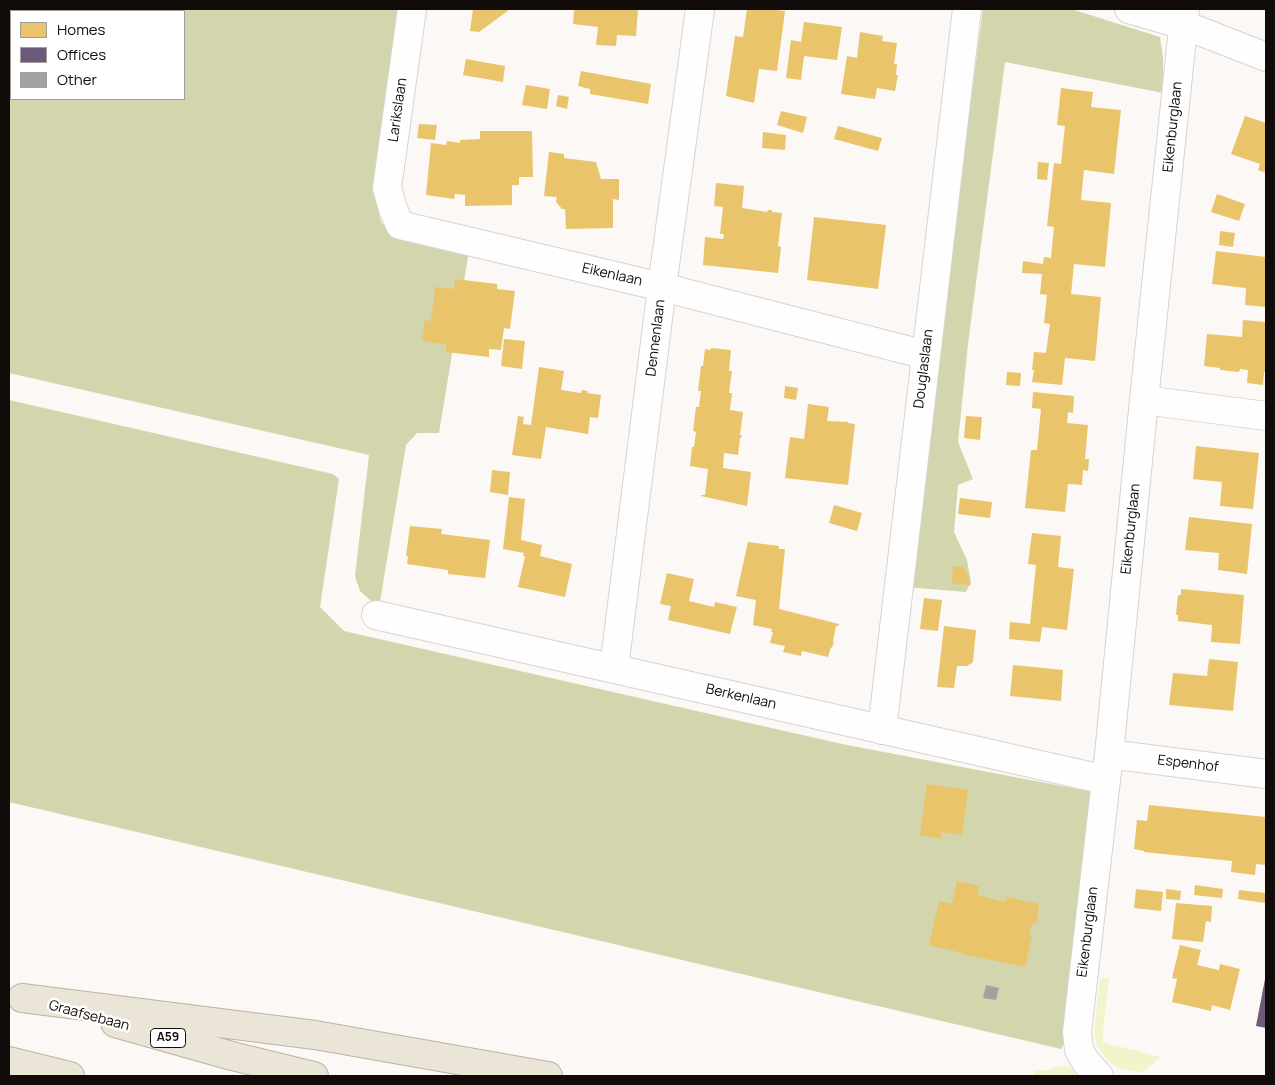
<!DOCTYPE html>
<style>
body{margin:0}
#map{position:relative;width:1275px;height:1085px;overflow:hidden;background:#fbf8f6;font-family:Manrope,sans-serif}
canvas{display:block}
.frame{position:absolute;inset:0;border:10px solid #110c0a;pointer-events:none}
.legend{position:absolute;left:10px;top:10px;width:175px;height:90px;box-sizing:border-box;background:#fff;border:1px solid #a09e9d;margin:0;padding:6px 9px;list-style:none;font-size:15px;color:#110c0a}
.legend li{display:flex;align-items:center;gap:10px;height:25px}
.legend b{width:25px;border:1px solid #a09e9d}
</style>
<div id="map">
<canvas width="1275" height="1085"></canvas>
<div class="frame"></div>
<ul class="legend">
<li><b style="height:14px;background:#e9c46a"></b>Homes</li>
<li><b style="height:14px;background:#6d597a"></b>Offices</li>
<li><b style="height:14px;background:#a4a1a0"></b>Other</li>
</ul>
</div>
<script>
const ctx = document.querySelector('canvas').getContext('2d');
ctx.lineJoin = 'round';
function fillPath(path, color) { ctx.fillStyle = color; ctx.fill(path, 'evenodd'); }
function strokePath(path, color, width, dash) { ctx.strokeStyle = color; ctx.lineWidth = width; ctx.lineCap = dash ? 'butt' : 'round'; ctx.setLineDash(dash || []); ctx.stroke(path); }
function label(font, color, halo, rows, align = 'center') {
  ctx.font = font + ' Manrope,sans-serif'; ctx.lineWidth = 5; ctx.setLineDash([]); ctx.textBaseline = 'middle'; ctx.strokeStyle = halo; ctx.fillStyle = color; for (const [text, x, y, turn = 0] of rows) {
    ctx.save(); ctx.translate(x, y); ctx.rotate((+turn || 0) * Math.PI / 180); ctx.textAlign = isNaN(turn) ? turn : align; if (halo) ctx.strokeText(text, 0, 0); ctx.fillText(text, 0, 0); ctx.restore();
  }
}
const green = new Path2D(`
 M1109,977L1102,1042L1161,1057L1143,1072L1130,1071L1118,1068L1107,1060L1097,1045L1094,1032L1100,979Z
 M1061,1066L1071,1067L1077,1076H1033L1035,1071L1046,1070Z`);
const forest = new Path2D(`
 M9,9H407L379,215L382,224L399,233L469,251L439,433H417L406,445L379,608L360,591L355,576L369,455L9,373ZM11,11H184V99H11Z
 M983,9H1071L1160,37L1163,58V93L1005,62L968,344L958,442L973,479L958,485L954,532L967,560L971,582L966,592L906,587Z
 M9,400L333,474L339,479L320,607L344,631L842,744L1093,792L1067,1038L1061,1049L9,802Z`);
const homes = new Path2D(`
 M473,9H509V10L479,32L470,31Z
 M574,9H638L636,36L617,35L616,46L596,45L598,27L573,24Z
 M747,9H767L785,11L777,71L759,69L754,103L726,96L735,36L743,37Z
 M804,22L842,27L837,60L804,56L801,80L786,78L791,40L801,42Z
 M860,32L883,36L882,41L897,43L894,64H897L896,75H898L895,91L877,88L875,99L841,94L847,56L857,58Z
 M466,59L505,66L503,82L463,75Z
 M581,71L651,84L648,104L590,94V89L578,86Z
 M526,85L550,89L547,109L522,105Z
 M1061,88L1093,92L1091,107L1121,110L1114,174L1084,170L1081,200L1111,203L1105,267L1074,264L1071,294L1101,297L1095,361L1065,358L1062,385L1032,382L1034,370H1032L1034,352L1046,353L1050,324L1044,323L1047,295L1040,294L1042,274L1022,273L1023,261L1043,264L1044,257L1051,258L1054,227L1047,226L1054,163L1061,164L1065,126L1057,125Z
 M558,95L569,97L567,109L556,106Z
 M781,111L807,117L803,133L777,125Z
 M1245,116L1266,123V173L1258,170L1260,164L1231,154Z
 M419,124L437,125L435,140L417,138Z
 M838,126L882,138L878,151L834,139Z
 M480,131H532L533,177H519V185H512V205L465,206V195L455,194L454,199L426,195L431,143L446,145L447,141L460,143V140L480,139Z
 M763,132L786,135L785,150L762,148Z
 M549,152L564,154V158L596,162L601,179H619V200L613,199V228L566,229L565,209H562L556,202L557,197L544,196Z
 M1038,162L1049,163L1047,180L1037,179Z
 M716,183L744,186L742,208L767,212L768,210H772V212L782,213L778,246L781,247L778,273L703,265L705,237L723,239L724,234H720L723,207L714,206Z
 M1217,194L1245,204L1239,221L1211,212Z
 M814,217L886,225L878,289L807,280Z
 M1220,231L1235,233L1233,247L1219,245Z
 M1216,251L1266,257V307L1245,305L1246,288L1212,284Z
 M455,279L497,284V289L515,291L510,329L504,328L501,350L489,349V357L446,352V344L422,341L425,320L431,321L435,287L454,289Z
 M1243,320L1266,322V372H1264L1263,385L1247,383L1248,370L1240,369L1239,372L1220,370V368L1204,366L1207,334L1242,337Z
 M504,339L525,341L522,369L501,366Z
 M711,348L731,350L729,371H732L729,393H732L730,410L743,412L740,435H742L741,438H740L738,455L724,453L723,468L751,472L747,506L701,496V495H705L708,469L690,466L692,447H694L696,432L693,431L696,407H699L701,391H698L701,366H703L705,349L710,350Z
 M539,367L564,371L561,390L581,393L582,390L588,391L587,393L601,395L598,418L590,417L588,434L546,427L541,459L512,455L518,416L524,417L523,424L531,425Z
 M1007,372L1021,373L1020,386L1006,385Z
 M785,386L798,388L796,400L784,398Z
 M1033,392L1074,396L1073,413L1068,412L1067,423L1088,425L1085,459H1089L1088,471L1083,470L1082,485L1068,484L1065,512L1025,508L1031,450H1037L1041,409L1032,408Z
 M808,404L829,407L827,421L848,422V423L855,424L848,485L785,478L790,437L804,439Z
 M966,416L982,417L980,440L964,438Z
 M1196,446L1259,453L1253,509L1220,506L1222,482L1193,479Z
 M492,470L510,472L508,495L490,492Z
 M509,497L525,499L521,540L542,545L540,556L572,564L565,597L518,587L525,557L523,556L524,553L503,549Z
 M960,498L992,502L990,518L958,514Z
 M834,505L862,513L857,531L829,523Z
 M1189,517L1252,524L1247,574L1218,570L1219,553L1185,550Z
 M410,526L442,529L441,534L490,540L485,578L448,574V570L407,564L408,556H406Z
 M1032,533L1061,536L1058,567L1074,569L1067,630L1042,627L1040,642L1009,639L1010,622L1030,624L1036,565L1028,564Z
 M748,542L779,546V549H785L779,609L839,624L838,626H836L833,641H834L832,648L831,647L828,657L802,651L801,656L783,652L785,646L770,643L773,632H771L772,629L753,625L756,600L736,596Z
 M953,566L964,567L971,585L952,584Z
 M667,573L694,579L689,601L714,607L715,602L737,607L730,634L668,620L671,606L660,604Z
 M1181,589L1244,595L1240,644L1211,642L1212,625L1178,621V615H1176L1178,595H1181Z
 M924,598L942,600L938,631L920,629Z
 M944,626L976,630L973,662L967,666H957L954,688L937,687Z
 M1209,659L1238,662L1233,711L1169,705L1173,673L1207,676Z
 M1013,665L1063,670L1061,701L1010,696Z
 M927,784L968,790L962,835L942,832L941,839L920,835Z
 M1149,805L1266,817V865L1256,864L1255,875L1231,872L1232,861L1144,852V851L1134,849L1137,820L1147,821Z
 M957,881L979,886L977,895L1006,902L1007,897L1039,904L1037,915H1038L1036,924L1032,923L1029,935L1032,936L1025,967L962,954V953L929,945L939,901L952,904Z
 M1195,885L1223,889L1222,898L1194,895Z
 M1136,889L1163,892L1161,911L1134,908Z
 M1166,889L1181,891L1180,900L1166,899Z
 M1239,890L1266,893L1265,903L1238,899Z
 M1176,903L1212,906L1211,922L1206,921L1203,942L1172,939Z
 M1180,945L1201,950L1197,965L1219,970L1220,964L1240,969L1230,1010L1212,1005L1211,1011L1172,1002L1177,979L1172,978Z`);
const offices = new Path2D(`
 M1265,979H1266V1028L1256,1026Z`);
const building = new Path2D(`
 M986,985L999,988L996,1000L983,998Z`);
const minor = new Path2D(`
 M412,9L387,188L393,209L400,225L662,287L926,355
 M1129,9L1184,25L1266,57
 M1144,400L1266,416
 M376,615L1106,780
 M614,668L662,287L700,9
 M882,730L967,9
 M1109,754L1266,774
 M1099,1076L1086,1062L1079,1050L1077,1032L1109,754L1144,400L1185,9`);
const highway = new Path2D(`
 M22,998L315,1035L548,1076
 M115,1023L232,1056L314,1076
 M9,1061L70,1076`);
const shields = [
 [168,1038,35]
];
const shieldNames = [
 ["A59",168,1038]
];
const streetNames = [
 ["Larikslaan",398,110,-82],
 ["Eikenburglaan",1173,127,-84],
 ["Eikenlaan",612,275,13],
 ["Dennenlaan",656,338,-83],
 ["Douglaslaan",924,369,-83],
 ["Eikenburglaan",1131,529,-84],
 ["Berkenlaan",741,697,13],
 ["Espenhof",1188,764,7],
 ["Eikenburglaan",1088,932,-83],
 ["Graafsebaan",89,1016,15]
];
fillPath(green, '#f1f5c9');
fillPath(forest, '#d3d6ac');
fillPath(homes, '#e9c46a');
fillPath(offices, '#6d597a');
fillPath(building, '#a4a1a0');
strokePath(minor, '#d7d3d1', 30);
strokePath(highway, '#bbb3a4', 30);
strokePath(minor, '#fefefe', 28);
strokePath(highway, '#ebe5d7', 28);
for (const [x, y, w] of shields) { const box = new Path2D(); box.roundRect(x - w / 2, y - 9.5, w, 19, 4); ctx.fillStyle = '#fff'; ctx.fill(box); strokePath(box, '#110c0a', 1); }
label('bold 12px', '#110c0a', null, shieldNames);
label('14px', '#110c0a', '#fff', streetNames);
</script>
